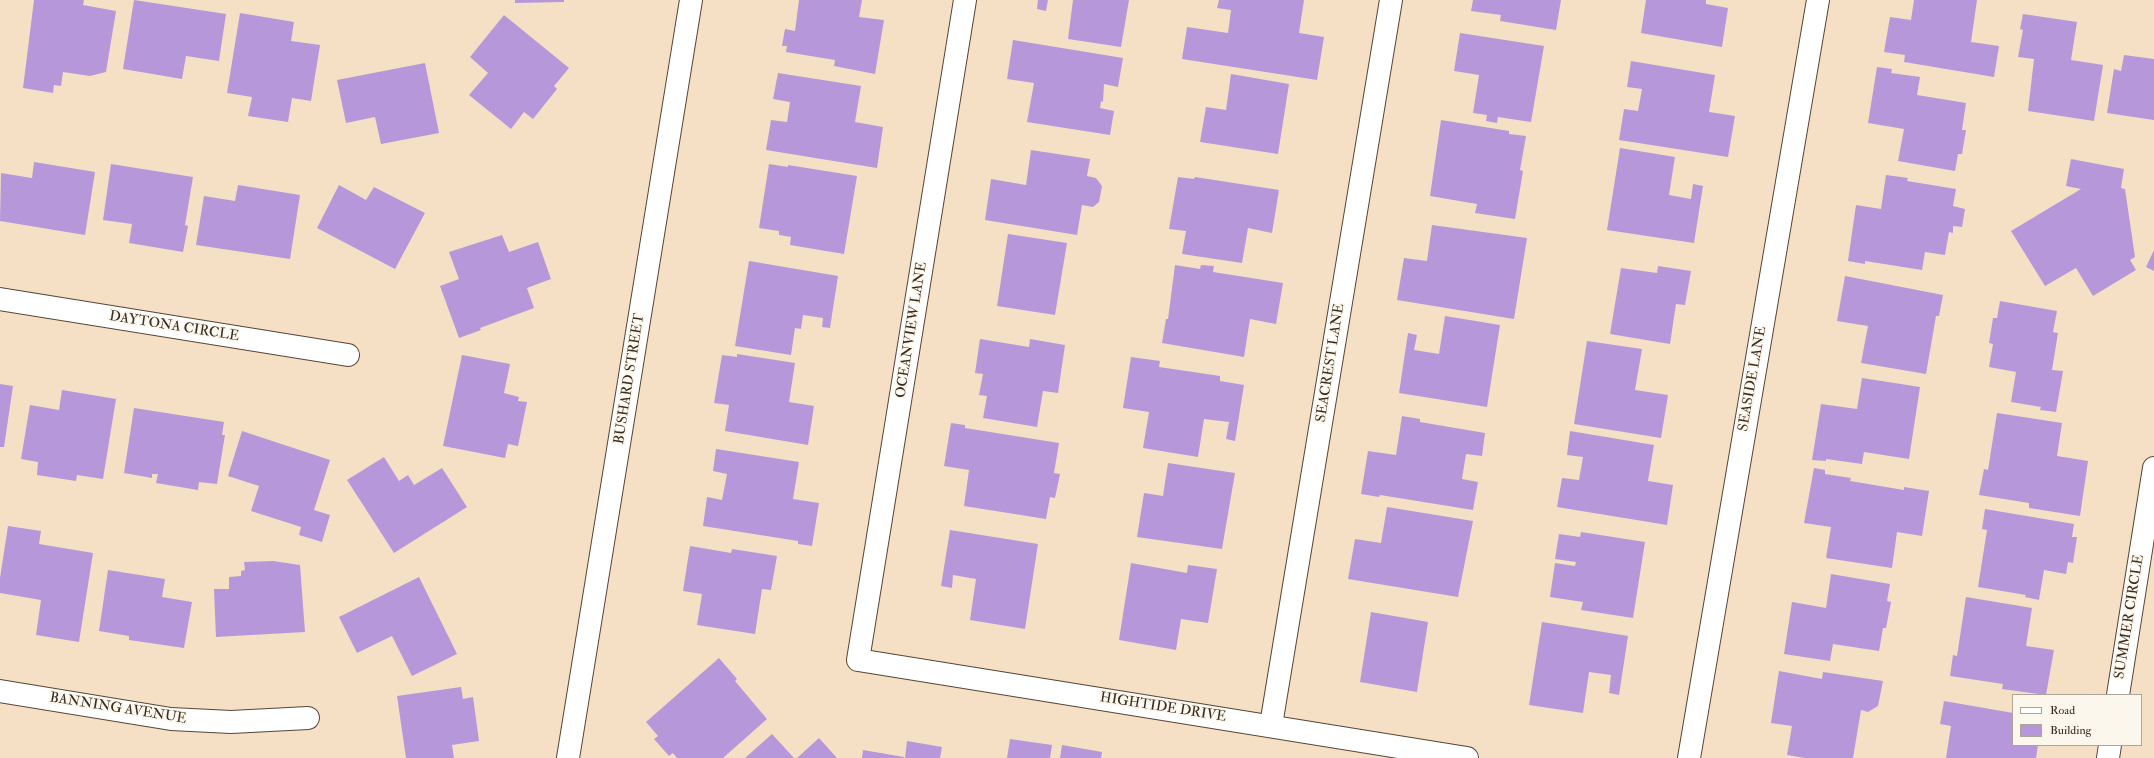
<!DOCTYPE html>
<style>
body{margin:0}
#map{position:relative;width:2154px;height:758px;overflow:hidden;background:#f5e0c5;font-family:"IM FELL Double Pica",serif}
canvas{display:block}
.legend{position:absolute;left:2012px;top:694px;width:130px;height:52px;box-sizing:border-box;background:#fbf7ec;border:1px solid #aea59a;margin:0;padding:5px 7px;list-style:none;font-size:12px;color:#3b2a1e}
.legend li{display:flex;align-items:center;gap:8px;height:20px}
.legend b{width:20px;border:1px solid #aea59a}
</style>
<div id="map">
<canvas width="2154" height="758"></canvas>
<ul class="legend">
<li><b style="height:5px;background:#fff"></b>Road</li>
<li><b style="height:11px;background:#b698da"></b>Building</li>
</ul>
</div>
<script>
const ctx = document.querySelector('canvas').getContext('2d');
ctx.lineJoin = 'round';
function fillPath(path, color) { ctx.fillStyle = color; ctx.fill(path, 'evenodd'); }
function strokePath(path, color, width, dash) { ctx.strokeStyle = color; ctx.lineWidth = width; ctx.lineCap = dash ? 'butt' : 'round'; ctx.setLineDash(dash || []); ctx.stroke(path); }
function label(font, color, halo, rows, align = 'center') {
  ctx.font = font + ' "IM FELL Double Pica",serif'; ctx.lineWidth = 3.5; ctx.setLineDash([]); ctx.textBaseline = 'middle'; ctx.strokeStyle = halo; ctx.fillStyle = color; for (const [text, x, y, turn = 0] of rows) {
    ctx.save(); ctx.translate(x, y); ctx.rotate((+turn || 0) * Math.PI / 180); ctx.textAlign = isNaN(turn) ? turn : align; if (halo) ctx.strokeText(text, 0, 0); ctx.fillText(text, 0, 0); ctx.restore();
  }
}
const building = new Path2D(`
 M34,0H84L83,5L116,11L106,72L90,76L63,72L61,86L54,85L53,93L23,88Z
 M134,0L226,14L219,61L186,56L182,79L123,69Z
 M515,0H564V2L515,3Z
 M799,0H862L859,17L884,20L875,74L834,66L835,60L786,52L787,46H782L785,29L795,31Z
 M1038,0H1048L1046,11L1037,9Z
 M1073,0H1129L1121,47L1068,39Z
 M1219,0H1304L1299,33L1324,37L1317,80L1182,59L1187,27L1228,33L1231,10L1217,8Z
 M1473,0H1561L1556,30L1500,21L1501,15L1471,11Z
 M1646,0H1706V4L1728,8L1722,47L1641,33Z
 M1914,0H1977L1971,42L1999,46L1994,77L1904,62L1905,55L1884,52L1890,17L1911,20Z
 M240,13L294,22L291,41L320,45L311,101L292,98L288,122L248,116L252,97L227,93Z
 M2023,14L2077,22L2071,60L2103,65L2094,121L2028,111L2034,59L2018,57L2023,30L2020,29Z
 M504,15L569,68L554,86L557,89L533,119L524,112L511,129L469,95L488,73L470,57Z
 M1460,33L1544,46L1531,122L1498,117L1497,123L1486,121L1487,115L1473,113L1479,75L1454,71Z
 M1013,40L1123,58L1118,87L1104,84L1103,102L1101,101L1100,108L1114,111L1110,135L1027,122L1034,83L1007,79Z
 M2124,55L2154,59V120L2107,113L2114,69L2121,71Z
 M1631,61L1715,75L1709,112L1735,116L1728,157L1619,140L1624,109L1638,111L1642,89L1627,87Z
 M425,63L439,133L381,144L375,117L346,123L337,80Z
 M1877,67L1892,69L1891,73L1920,77L1917,95L1966,103L1962,130H1966L1962,154H1958L1955,171L1898,161L1904,129L1868,123Z
 M778,73L861,86L855,122L883,127L877,168L766,150L771,120L787,122L790,102L773,99Z
 M1231,74L1289,84L1278,154L1200,142L1206,107L1226,110Z
 M1441,120L1509,131V134L1526,136L1520,170L1523,171L1515,219L1475,213L1477,204L1430,196Z
 M1620,148L1675,157L1669,195L1691,199L1693,184L1703,186L1694,243L1607,230Z
 M1031,150L1090,159L1087,176L1096,178L1102,186L1099,202L1093,207L1082,205L1077,235L985,220L991,179L1026,185Z
 M2071,159L2124,169L2121,188L2125,189L2135,257L2130,260L2136,270L2093,296L2076,268L2045,286L2011,231L2081,189L2066,186Z
 M34,162L95,172L85,235L0,221L1,173L32,178Z
 M111,164L193,177L185,225L188,226L183,252L129,243L132,224L103,220Z
 M769,164L788,167V165L857,176L844,254L790,245L791,237L779,235V231L759,228Z
 M1886,175L1908,178L1907,181L1956,189L1953,206L1965,209L1962,227L1953,226V233L1949,232L1945,255L1925,252L1922,270L1865,261V264L1848,261L1856,205L1881,209Z
 M1178,177L1194,179L1195,177L1279,190L1272,233L1248,228L1242,263L1182,254L1186,231L1169,229Z
 M238,185L300,195L290,259L196,245L204,196L235,201Z
 M339,185L366,200L374,187L425,213L395,269L317,228Z
 M1432,225L1527,238L1514,319L1397,300L1404,258L1427,261Z
 M1008,234L1067,243L1055,315L997,306Z
 M502,235L509,252L538,242L551,279L527,288L534,308L480,328L481,330L459,338L440,286L459,279L449,252Z
 M2154,250V271L2146,267Z
 M749,261L838,276L830,328L822,327L823,318L803,315L801,329L795,328L791,355L735,346Z
 M1175,265L1200,269L1201,265L1214,266L1213,272L1283,283L1276,324L1250,319L1244,357L1162,343L1166,319H1168Z
 M1658,266L1691,271L1685,305L1676,304L1670,344L1610,334L1621,268L1657,273Z
 M1845,276L1943,295L1939,316H1936L1926,374L1861,363L1868,326L1837,321Z
 M2000,301L2057,311L2053,332L2058,333L2052,370L2063,371L2056,412L2040,410L2041,407L2011,402L2016,372L1989,367L1993,344L1989,343L1993,318H1997Z
 M1445,316L1500,325L1487,407L1399,393L1408,333L1417,335L1414,350L1439,354Z
 M980,339L1029,347L1030,339L1065,345L1058,393L1043,391L1037,427L983,418L987,396L979,395L983,374L975,373Z
 M1587,341L1642,349L1635,390L1668,395L1661,438L1574,424Z
 M737,354L795,363L789,402L814,406L808,445L725,431L729,405L714,403L722,355L737,357Z
 M462,355L510,364L504,393L519,397L518,401L527,402L518,446L508,444L505,458L443,446Z
 M1131,357L1160,361L1159,367L1220,376V381L1244,385L1235,441L1226,439L1229,422L1204,419L1198,457L1143,448L1149,412L1123,408Z
 M1862,378L1920,387L1909,459L1864,452L1862,464L1826,459V461L1812,460L1821,404L1857,409Z
 M0,384L13,386L4,447H0Z
 M62,390L116,399L103,479L77,475L76,481L37,475L38,462L21,459L30,405L59,410Z
 M134,408L224,422L222,435H225L217,484L199,482L198,490L156,483L158,474H152V478L124,473Z
 M1997,413L2062,423L2057,456L2088,461L2080,516L2029,508V503L1979,495L1984,469L1988,470Z
 M1402,416L1420,419V422L1485,433L1482,456L1466,454L1462,479L1478,482L1473,510L1380,495L1379,497L1361,494L1368,451L1396,455Z
 M951,423L965,425V428L1059,443L1054,473L1060,474L1055,498L1050,497L1046,519L964,506L969,470L944,466Z
 M242,431L330,460L314,510L330,515L322,542L299,535L301,527L251,511L259,486L228,476Z
 M1570,431L1654,445L1648,481L1673,485L1667,525L1557,507L1562,478L1579,480L1583,457L1567,455Z
 M716,449L799,462L793,499L819,503L812,546L798,544V541L703,526L707,497L722,500L727,474L713,471Z
 M384,457L399,481L408,475L414,485L442,468L467,507L394,553L347,480Z
 M1168,463L1235,473L1222,549L1137,537L1144,493L1163,496Z
 M1814,468L1825,470V474L1851,478L1850,481L1904,490V487L1929,491L1922,536L1897,532L1892,568L1826,558L1831,527L1804,523Z
 M1387,507L1473,521L1458,597L1348,579L1355,539L1381,543Z
 M1985,509L2074,524L2072,537H2077L2073,563L2068,562L2066,574L2044,570L2039,600L2025,597L2026,595L1978,587L1987,530L1982,529Z
 M8,526L41,531L39,544L93,553L79,642L36,635L41,600L0,593V578Z
 M950,530L1038,544L1025,629L970,620L976,579L953,575L952,588L941,586Z
 M1581,532L1645,542L1633,618L1581,610L1583,602L1550,597L1555,563L1575,566L1576,562L1555,559L1559,534L1580,537Z
 M690,546L731,553L732,549L777,556L771,590L762,589L755,634L697,625L702,594L683,591Z
 M273,561L300,565L305,632L216,637L214,589H229V577L241,576V571L245,570L244,562Z
 M1131,563L1187,573L1188,565L1217,569L1208,623L1181,619L1176,650L1119,640Z
 M108,570L165,579L162,597L192,602L184,648L129,640V636L99,631Z
 M1831,574L1890,584L1887,601L1891,602L1886,628H1883L1879,651L1833,644L1830,661L1784,654L1792,602L1826,608Z
 M419,577L457,654L412,676L392,636L357,653L339,617Z
 M1966,597L2032,608L2026,646L2054,650L2046,695L2002,689L2003,684L1950,676L1953,655L1957,656Z
 M1371,612L1428,622L1417,692L1360,682Z
 M1542,622L1628,636L1619,695L1609,693L1611,675L1589,672L1583,713L1529,705Z
 M719,658L737,679L735,681L767,719L723,758H677L673,753L669,756L654,739L658,736L646,722Z
 M1779,671L1822,679L1823,672L1883,681L1878,706L1868,712L1861,710L1853,758H1805L1787,755L1792,726L1771,723Z
 M461,687L463,699L473,697L479,741L452,745L454,758H406L397,696Z
 M1944,701L2013,713V745H2038L2036,758H1946L1951,726L1940,724Z
 M772,734L794,758H745Z
 M819,738L837,758H797Z
 M1010,739L1052,745L1050,758H1007Z
 M907,741L942,747L940,758H905Z
 M1062,745L1102,752L1101,758H1060Z
 M863,750L904,757V758H862Z`);
const minor = new Path2D(`
 M965,0L858,660L1467,758
 M0,299L348,355
 M0,691L171,719L231,722L308,718
 M2118,695L2154,468
 M1271,725L1391,0
 M568,758L691,0
 M1689,758L1818,0
 M2108,758L2110,745`);
const streetNames = [
 ["DAYTONA CIRCLE",174,327,9],
 ["OCEANVIEW LANE",912,330,-81],
 ["SEACREST LANE",1331,363,-81],
 ["BUSHARD STREET",630,379,-81],
 ["SEASIDE LANE",1753,379,-80],
 ["SUMMER CIRCLE",2130,617,-81],
 ["HIGHTIDE DRIVE",1163,708,9],
 ["BANNING AVENUE",118,709,9]
];
fillPath(building, '#b698da');
strokePath(minor, '#574537', 24);
strokePath(minor, '#fff', 22);
label('14px', '#3b2a1e', '#fbf7ec', streetNames);
</script>
